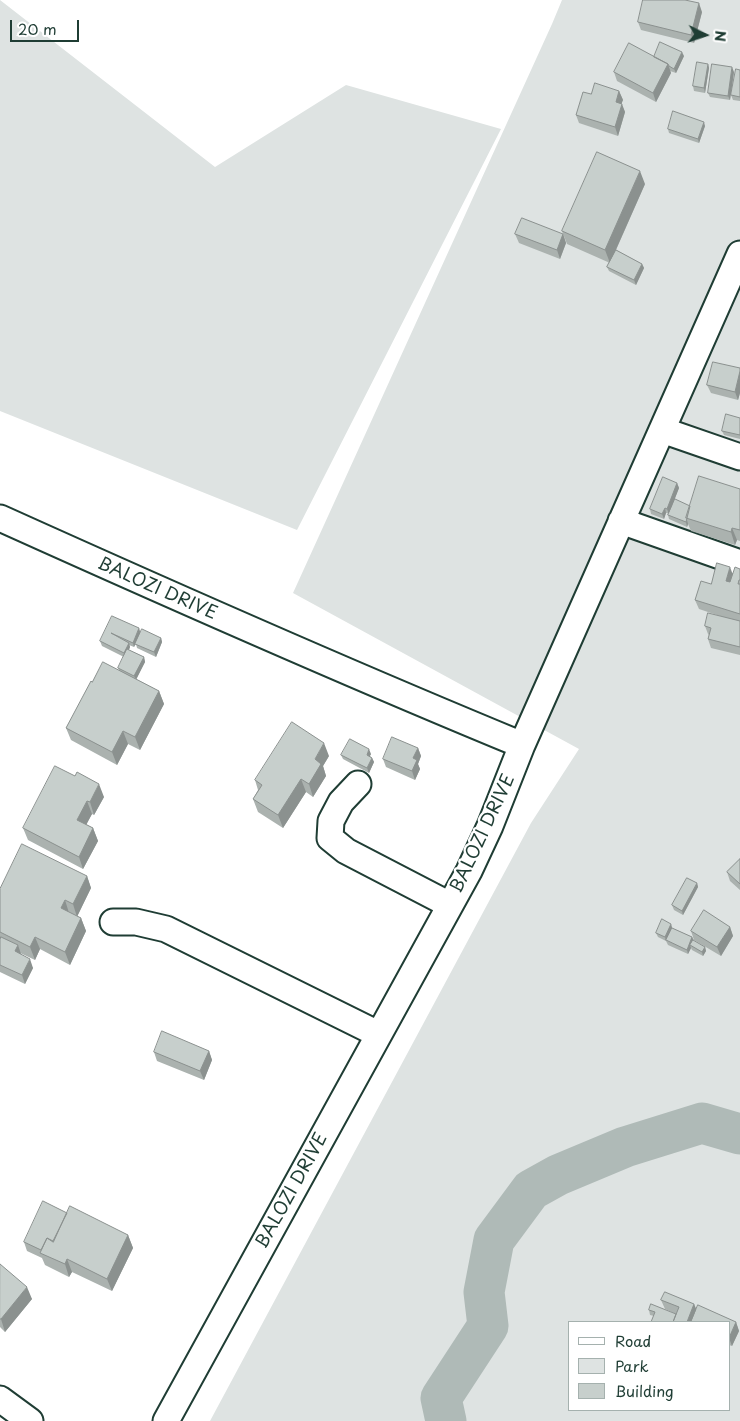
<!DOCTYPE html>
<style>
body{margin:0}
#map{position:relative;width:740px;height:1421px;overflow:hidden;background:#fff;font-family:"Playpen Sans",sans-serif}
canvas{display:block}
.legend{position:absolute;left:568px;top:1321px;width:162px;height:90px;box-sizing:border-box;background:#fff;border:1px solid #a5b1ae;margin:0;padding:6px 9px;list-style:none;font-size:15px;color:#1f3d34}
.legend li{display:flex;align-items:center;gap:10px;height:25px}
.legend b{width:25px;border:1px solid #a5b1ae}
.north{position:absolute;left:680px;top:10px;width:50px;height:50px;-webkit-text-stroke:4px #fff;paint-order:stroke;rotate:94deg;font-size:14px;font-weight:700;line-height:20px;text-align:center;color:#1f3d34}
.north::after{content:'';display:block;margin:auto;width:18px;height:22px;background:#1f3d34;clip-path:polygon(50% 0,100% 100%,50% 72%,0 100%)}
.scale{position:absolute;left:10px;top:20px;width:69px;height:22px;box-sizing:border-box;border:2px solid #1f3d34;border-top:0;padding-left:6px;font-size:15px;line-height:18px;white-space:nowrap;color:#1f3d34;-webkit-text-stroke:4px #fff;paint-order:stroke}
</style>
<div id="map">
<canvas width="740" height="1421"></canvas>
<ul class="legend">
<li><b style="height:6px;background:#fff"></b>Road</li>
<li><b style="height:14px;background:#dee3e2"></b>Park</li>
<li><b style="height:14px;background:#c7cfcc"></b>Building</li>
</ul>
<div class="north">N</div>
<div class="scale">20 m</div>
</div>
<script>
const ctx = document.querySelector('canvas').getContext('2d');
ctx.lineJoin = 'round';
function fillPath(path, color) { ctx.fillStyle = color; ctx.fill(path, 'evenodd'); }
function strokePath(path, color, width, dash) { ctx.strokeStyle = color; ctx.lineWidth = width; ctx.lineCap = dash ? 'butt' : 'round'; ctx.setLineDash(dash || []); ctx.stroke(path); }
function label(font, color, halo, rows, align = 'center') {
  ctx.font = font + ' "Playpen Sans",sans-serif'; ctx.lineWidth = 4.5; ctx.setLineDash([]); ctx.textBaseline = 'middle'; ctx.strokeStyle = halo; ctx.fillStyle = color; for (const [text, x, y, turn = 0] of rows) {
    ctx.save(); ctx.translate(x, y); ctx.rotate((+turn || 0) * Math.PI / 180); ctx.textAlign = isNaN(turn) ? turn : align; if (halo) ctx.strokeText(text, 0, 0); ctx.fillText(text, 0, 0); ctx.restore();
  }
}
const green = new Path2D(`
 M0,0L215,167L346,85L501,129L297,530L0,411Z
 M562,0H740V1421H210L531,823L579,749L293,593L552,24ZM569,1322H729V1410H569Z`);
const river = new Path2D(`
 M446,1421L441,1398L488,1326L484,1292L494,1240L531,1190L558,1175L625,1147L702,1123L740,1134`);
const street = new Path2D(`
 M662,430L740,457
 M0,518C173,596 347,673 522,745
 M621,521L740,563
 M358,784L341,802L331,821L330,838L346,851L450,905
 M113,922H136L166,929L378,1034
 M0,1399L30,1421
 M166,1421L469,871L490,826L522,745L740,254`);
const wall = new Path2D(`
 M702,12L694,43L641,30L638,22Z
 M684,56L676,73L670,71L671,73L656,102L617,81L614,72L654,57Z
 M708,64L709,68L705,93L694,91L693,86Z
 M740,70V101L733,100L731,95Z
 M734,72L730,100L710,97L708,93Z
 M619,91L623,100L621,103L625,112L618,136L579,123L576,115L591,94Z
 M705,126L699,143L669,133L668,129Z
 M645,184L616,250L642,264L644,268L636,285L609,271L607,267L610,263L567,244L562,231Z
 M515,234H563L566,243L560,259L519,243Z
 M740,368V393L738,400L711,393L707,385Z
 M740,418V439L724,435L722,431Z
 M677,483L679,488L672,505L690,506L740,489V541L737,540L735,545L691,531L688,524L687,527L669,519L668,515V513H666L664,519L651,514L650,509Z
 M740,569V655L711,648L708,639L709,635L708,634L705,626L726,618L699,609L695,600L711,584L733,574Z
 M139,628L140,632L161,638L162,642L156,657L137,648L136,644L134,647L129,645L130,647L129,650L144,657L145,662L136,679L159,691L164,704L140,750L128,744L117,765L71,740L66,728L92,682L119,670L118,668L124,657L102,646L100,641Z
 M418,748L421,756L418,764L420,769L415,780L386,767L383,759Z
 M371,754L370,756L372,758L374,762L369,773L343,759L341,755Z
 M329,756L323,766L326,776L313,797L306,792L283,828L258,812L253,799L258,790L255,780Z
 M75,776L104,797L94,815L92,814L86,824L93,828L98,841L83,869L28,840L23,828Z
 M740,859V890L730,881L727,872Z
 M87,876L91,888L77,916L81,918L86,931L70,965L40,949L35,960L20,953L21,954L33,968L25,984L0,972V889Z
 M697,883L698,887L683,915L674,910L672,905Z
 M671,924L672,928L692,937L694,941L705,947L706,951L703,956L692,950L691,948L688,954L668,945L666,941L658,937L656,933Z
 M730,927L733,936L721,956L694,940L691,931Z
 M209,1051L212,1060L204,1080L157,1061L154,1052Z
 M67,1213L128,1235L133,1248L112,1291L72,1272L69,1277L45,1265L42,1258L27,1251L24,1242Z
 M0,1264L32,1299L5,1332L0,1327Z
 M661,1300L694,1304L696,1310L736,1322L739,1331L732,1346L729,1345V1322L654,1316L650,1315L649,1310L676,1314L665,1309Z`);
const shadedWall = new Path2D(`
 M699,3L702,12L694,43L691,35Z
 M682,52L684,56L676,73L674,69Z
 M668,64L671,73L656,102L653,93Z
 M708,64L709,68L705,93L704,88Z
 M732,67L734,72L730,100L728,96Z
 M619,91L623,100L619,110L616,102Z
 M622,104L625,112L618,136L615,127Z
 M704,122L705,126L699,143L698,139Z
 M640,171L645,184L610,263L605,250Z
 M563,234L566,243L560,259L557,250Z
 M642,264L644,268L636,285L634,280Z
 M740,371V393L738,400L735,392Z
 M677,483L679,488L669,514L667,509Z
 M665,508L666,513L664,519L662,514Z
 M687,520L688,524L687,527L686,522Z
 M732,528L737,540L735,545L731,532Z
 M730,567L733,575L729,590L726,581Z
 M139,628L140,632L134,647L133,643Z
 M161,638L162,642L156,657L154,652Z
 M129,643L130,647L125,658L124,653Z
 M144,657L145,662L136,680L134,676Z
 M159,691L164,704L140,750L135,737Z
 M123,731L128,744L117,765L112,752Z
 M324,743L329,756L323,766L326,776L313,797L309,784L315,759Z
 M418,748L421,756L418,764L420,769L415,780L412,771L413,758Z
 M369,749L371,754L368,759L367,755Z
 M372,758L374,762L369,773L367,768Z
 M301,779L306,792L283,828L278,815Z
 M99,784L104,797L94,815L90,802Z
 M87,801L92,814L82,833L77,820Z
 M93,828L98,841L83,869L79,857Z
 M87,876L91,888L77,917L73,904Z
 M697,883L698,887L683,915L682,911Z
 M65,900L69,913L61,908Z
 M81,918L86,931L70,965L65,952Z
 M671,924L672,928L666,941L665,937Z
 M730,927L733,936L721,956L717,947Z
 M35,937L40,949L35,960L30,947Z
 M692,937L694,941L690,945L691,948L688,954L687,950Z
 M18,945L21,954L18,960L15,951Z
 M705,947L706,951L703,956L702,952Z
 M30,959L33,968L25,984L22,975Z
 M209,1051L212,1060L204,1080L200,1071Z
 M128,1235L133,1248L112,1291L107,1279Z
 M67,1259L72,1272L69,1277L65,1264Z
 M27,1287L32,1299L5,1332L1,1319Z
 M694,1304L698,1313L694,1322H687Z
 M736,1322L739,1331L732,1346L729,1338Z`);
const building = new Path2D(`
 M643,0H685L699,3L691,35L638,22Z
 M660,42L682,52L674,69L669,66L668,64L654,57Z
 M629,43L668,64L653,93L614,72Z
 M697,62L708,64L704,88L693,86Z
 M712,64L732,67L728,96L708,93Z
 M736,69L740,70V97L731,95Z
 M595,83L619,91L616,102L622,104L615,127L576,115L583,92L591,94Z
 M673,111L704,122L698,139L668,129Z
 M597,152L640,171L605,250L562,231Z
 M522,218L563,234L557,250L515,234Z
 M616,250L642,264L634,280L607,267Z
 M713,362L740,368V371L735,392L707,385Z
 M726,414L740,418V435L722,431Z
 M699,476L740,489V530L732,528L731,532L686,518Z
 M663,477L677,483L667,509L665,508L662,514L650,509Z
 M675,499L690,506L686,522L668,515Z
 M717,563L730,567L726,581L730,582L735,567L740,569V580H739L738,584H740V614L695,600L701,581L711,584Z
 M708,613L740,621V647L708,639L711,628L705,626Z
 M112,616L139,628L133,643L111,633L129,643L124,653L100,641Z
 M142,629L161,638L154,652L135,644Z
 M127,649L144,657L134,676L118,668Z
 M103,662L159,691L135,737L123,731L112,752L66,728L91,681L92,682Z
 M292,722L324,743L315,759L321,764L309,784L301,779L278,815L253,799L262,785L255,780Z
 M392,737L418,748L413,758L417,760L412,771L383,759Z
 M350,739L369,749L367,755L372,758L367,768L341,755Z
 M55,766L75,776L77,772L99,784L90,802L87,801L77,820L93,828L79,857L23,828Z
 M22,844L87,876L73,904L65,900L61,908L81,918L65,952L35,937L30,947L0,932V889Z
 M740,859V884L727,872Z
 M687,878L697,883L682,911L672,905Z
 M704,910L730,927L717,947L691,931Z
 M662,919L671,924L665,937L656,933Z
 M672,928L692,937L687,950L666,940Z
 M1,937L18,945L15,951L30,959L22,975L0,965V940Z
 M693,940L705,947L702,952L690,945Z
 M162,1031L209,1051L200,1071L154,1052Z
 M43,1201L67,1213L53,1241L47,1238L41,1250L24,1242Z
 M70,1206L128,1235L107,1279L67,1259L65,1264L40,1253L47,1238L53,1242Z
 M0,1264L27,1287L1,1319H0Z
 M665,1292L694,1304L687,1322H673L679,1307L661,1300Z
 M651,1304L676,1314L673,1322H651L655,1312L649,1310Z
 M698,1305L736,1322L729,1338V1322H691Z`);
const streetNames = [
 ["BALOZI DRIVE",157,589,24],
 ["BALOZI DRIVE",483,834,-65],
 ["BALOZI DRIVE",292,1191,-61]
];
fillPath(green, '#dee3e2');
strokePath(river, '#afbab7', 41);
strokePath(street, '#1f3d34', 29);
strokePath(street, '#fff', 25);
fillPath(wall, '#abb2af');
fillPath(shadedWall, '#8b918f');
fillPath(building, '#c7cfcc');
strokePath(building, '#8b918f', 1);
label('18px', '#1f3d34', '#fff', streetNames);
</script>
